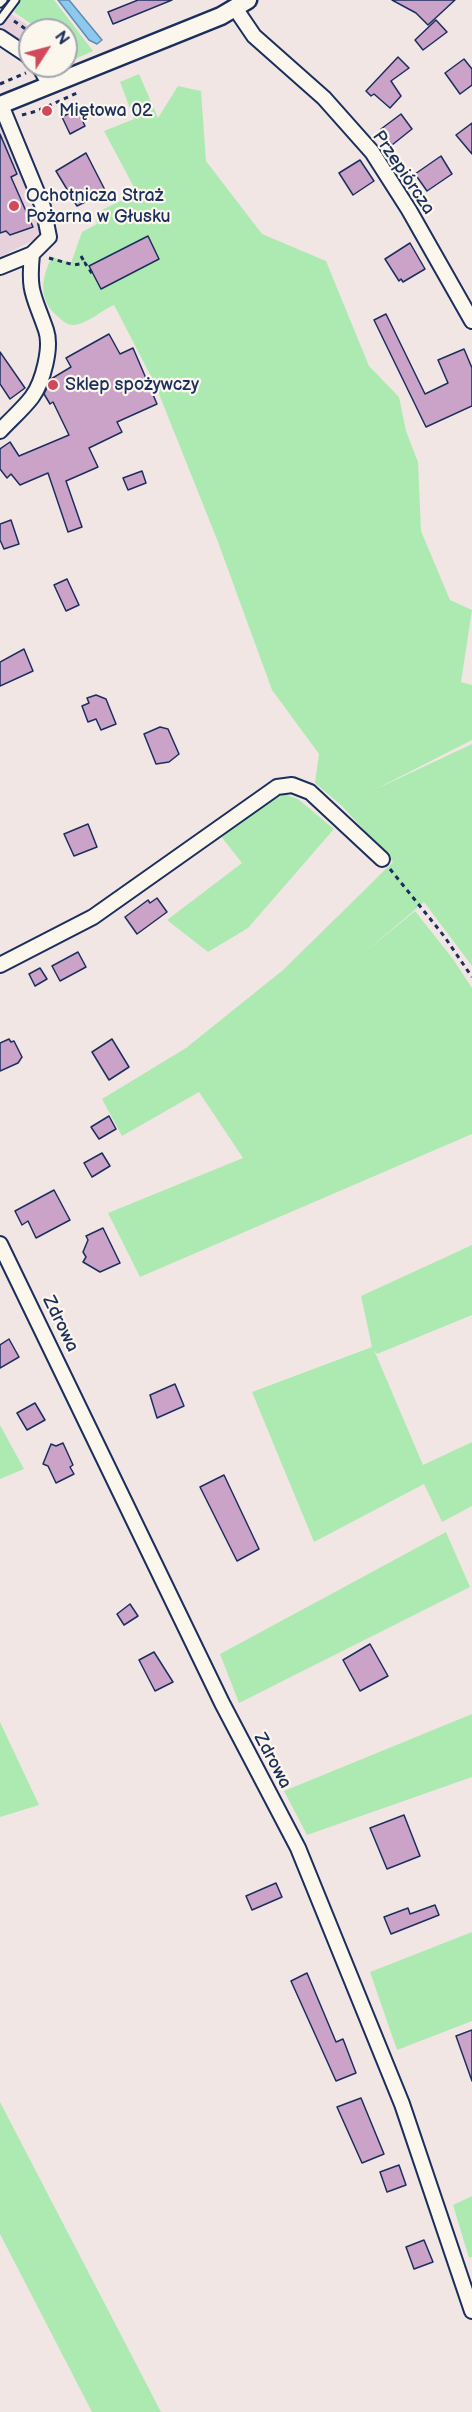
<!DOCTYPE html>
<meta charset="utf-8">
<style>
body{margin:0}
#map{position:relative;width:472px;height:2412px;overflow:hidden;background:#f2e6e5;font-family:"Balsamiq Sans",sans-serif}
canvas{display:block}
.north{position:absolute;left:18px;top:18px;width:60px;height:60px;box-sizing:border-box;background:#fbf7ec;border:2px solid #a1a7b3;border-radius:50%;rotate:54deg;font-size:16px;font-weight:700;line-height:24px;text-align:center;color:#1b2f5e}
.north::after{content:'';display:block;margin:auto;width:21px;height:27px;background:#d1495b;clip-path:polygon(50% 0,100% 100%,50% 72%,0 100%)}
</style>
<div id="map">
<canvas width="472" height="2412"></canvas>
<div class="north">N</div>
</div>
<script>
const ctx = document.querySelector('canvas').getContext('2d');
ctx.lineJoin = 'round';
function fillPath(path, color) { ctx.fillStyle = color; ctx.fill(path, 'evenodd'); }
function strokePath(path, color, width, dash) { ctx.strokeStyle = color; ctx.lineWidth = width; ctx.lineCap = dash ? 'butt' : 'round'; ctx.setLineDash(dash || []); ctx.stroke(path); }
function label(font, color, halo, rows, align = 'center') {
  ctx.font = font + ' "Balsamiq Sans",sans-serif'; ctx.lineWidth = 4.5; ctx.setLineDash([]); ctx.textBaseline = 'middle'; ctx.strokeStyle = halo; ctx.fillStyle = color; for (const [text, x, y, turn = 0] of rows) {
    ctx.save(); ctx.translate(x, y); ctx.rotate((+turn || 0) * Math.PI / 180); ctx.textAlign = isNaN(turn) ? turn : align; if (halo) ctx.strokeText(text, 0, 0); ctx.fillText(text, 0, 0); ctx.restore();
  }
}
const built = new Path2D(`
 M0,0H16L10,13L34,30H30V49L0,38Z
 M0,122L40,218L38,238L0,257Z`);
const green = new Path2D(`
 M20,0H54L93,51L66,63V30H40L14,12Z
 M139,74L158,118L178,86L201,91L206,161L262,234L326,261L369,366L399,397L406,431L418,462L421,531L450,600L472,610L461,682L472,685V740L374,790L472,744V966L424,902L364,953L415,911L453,959L472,988V1134L140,1277L108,1213L243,1158L199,1092L122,1136L102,1099L186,1048L283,970L393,862L342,806L315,783L319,754L272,690L218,542L155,384L114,305C102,310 86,325 73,325C66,325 62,320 57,316C38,299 41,278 52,257L71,263L82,232L97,224L96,217L102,210L137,193L104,131L134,119L120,82Z
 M285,794L298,799L334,829L248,928L208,952L167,920L242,863L220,835L258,808Z
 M472,1245V1315L377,1354L374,1350L423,1465L472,1442V1506L442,1522L424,1484L314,1542L252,1392L372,1347L361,1296Z
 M0,1425L24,1469L0,1479Z
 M446,1532L470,1587L239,1703L220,1654Z
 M472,1714V1777L307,1835L284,1791Z
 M0,1722L39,1805L0,1817Z
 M472,1932V2021L397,2050L370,1972Z
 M0,2102L161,2412H92L0,2234Z
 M472,2196V2257L469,2258L453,2205Z`);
const water = new Path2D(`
 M58,0H69L102,40L97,44L89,40Z`);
const building = new Path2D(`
 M138,0H172L113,24L108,12Z
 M392,0H455L428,25L416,13Z
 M436,20L447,32L423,50L415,40Z
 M398,57L409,68L391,81L401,96L390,108L374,94L371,96L366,91Z
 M464,59L472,69V85L460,94L445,73Z
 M77,109L85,126L70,134L62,117Z
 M401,114L412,129L392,145L381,129Z
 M472,123V154L456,135Z
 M0,134L17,174L11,177L33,227L10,235L6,231L0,233Z
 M86,153L106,192L77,206L56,171Z
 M441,156L452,174L427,191L415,174Z
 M360,160L374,181L353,195L339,173Z
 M148,236L159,259L101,289L89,266Z
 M410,243L425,269L403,282L401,279L399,281L385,259Z
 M386,314L425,394L448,383L438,360L464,349L472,368V406L426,427L374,320Z
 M109,334L120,354L133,348L157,404L117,422L122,432L89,448L98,467L66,481L82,527L68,532L48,473L20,485L11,474L7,478L0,469V449L10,442L19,456L69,435L53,402L50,404L44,394L51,379L71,367L66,358Z
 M0,352L25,388L10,399L0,384Z
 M142,471L146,483L128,490L123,478Z
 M11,520L19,544L4,549L0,540V524Z
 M67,579L79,605L66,611L54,585Z
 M24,649L33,671L0,686V662Z
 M96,695L106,699L116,724L101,730L96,719L88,722L82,706L89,703L87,698Z
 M160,727L168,729L179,754L169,762L156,764L144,734Z
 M88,824L97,847L74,856L64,834Z
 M157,898L167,912L137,934L125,917L148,900L150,903Z
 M78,952L86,967L60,981L52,966Z
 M40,968L47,979L35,986L29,974Z
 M9,1039L11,1042L14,1041L22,1057L18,1063L0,1071V1043Z
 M112,1039L129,1067L109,1080L92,1052Z
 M109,1116L116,1129L99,1139L91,1127Z
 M102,1153L110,1166L92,1177L84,1163Z
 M54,1190L70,1220L36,1238L28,1221L22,1225L15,1211Z
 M103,1228L120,1263L100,1272L83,1262L86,1257L83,1252L88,1240L86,1236Z
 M9,1339L19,1357L0,1368V1345Z
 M175,1384L184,1406L157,1418L150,1395Z
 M35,1403L45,1420L27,1430L17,1413Z
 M63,1443L73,1465L70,1467L74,1474L56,1483L48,1466L43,1464L51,1444L56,1446Z
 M224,1475L259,1549L237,1561L200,1487Z
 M130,1604L138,1616L124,1625L117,1614Z
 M370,1644L388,1676L360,1691L343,1660Z
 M154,1652L173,1682L155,1691L139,1660Z
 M404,1815L420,1856L387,1869L370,1828Z
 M276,1883L282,1897L252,1910L246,1896Z
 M435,1905L439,1915L391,1934L384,1917L408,1908L410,1914Z
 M307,1973L336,2042L343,2039L356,2073L336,2081L291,1981Z
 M472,2030V2081L456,2036Z
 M361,2098L384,2154L362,2163L337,2107Z
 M399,2165L406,2185L387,2192L380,2172Z
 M424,2240L433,2262L414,2269L406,2247Z`);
const path = new Path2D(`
 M14,21L30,32
 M0,84L26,73
 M22,115L37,111L77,93
 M81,256L85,263
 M49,258L74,265L85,263L93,275
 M390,869L444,936L472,977`);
const service = new Path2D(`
 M0,3L3,0
 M0,20L15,0`);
const minor = new Path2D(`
 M235,8L254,36L324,98L372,152L409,210L472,321
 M0,37L30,57
 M39,66L50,85
 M1,105L43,207L49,237L32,254
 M0,267L32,254C28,293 34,295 46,330C52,347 43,382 32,397C23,409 10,420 0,431
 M0,965L93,917L277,787L292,785L310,792L382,859
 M0,1244L222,1703L298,1848L402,2104L472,2311`);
const tertiary = new Path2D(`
 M0,105L221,16L248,0`);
const markers = [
 [47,111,6,"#d1495b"],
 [14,206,6,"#d1495b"],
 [53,385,6,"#d1495b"]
];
const poiNames = [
 ["Miętowa 02",59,111],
 ["Ochotnicza Straż",26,196],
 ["Pożarna w Głusku",26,217],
 ["Sklep spożywczy",65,385]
];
const streetNames = [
 ["Przepiórcza",403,173,56],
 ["Zdrowa",60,1324,64],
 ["Zdrowa",272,1761,62]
];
fillPath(built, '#e7d2dc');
fillPath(green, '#adeab1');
fillPath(water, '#8cc9ed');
strokePath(water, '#5f8bb4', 1.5);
fillPath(building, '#cca3c8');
strokePath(building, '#1b2f5e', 1.5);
strokePath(service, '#1b2f5e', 11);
strokePath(minor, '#1b2f5e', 18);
strokePath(tertiary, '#1b2f5e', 21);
strokePath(path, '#1b2f5e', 3, [4.5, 4.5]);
strokePath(service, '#fbf7ec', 7);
strokePath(minor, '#fbf7ec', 14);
strokePath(tertiary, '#fbf7ec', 16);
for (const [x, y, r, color] of markers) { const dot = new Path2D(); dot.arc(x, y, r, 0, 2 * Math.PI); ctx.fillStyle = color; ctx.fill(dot); strokePath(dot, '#fbf7ec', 2); }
label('18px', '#1b2f5e', '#fbf7ec', poiNames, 'left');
label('18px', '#1b2f5e', '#fbf7ec', streetNames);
</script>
